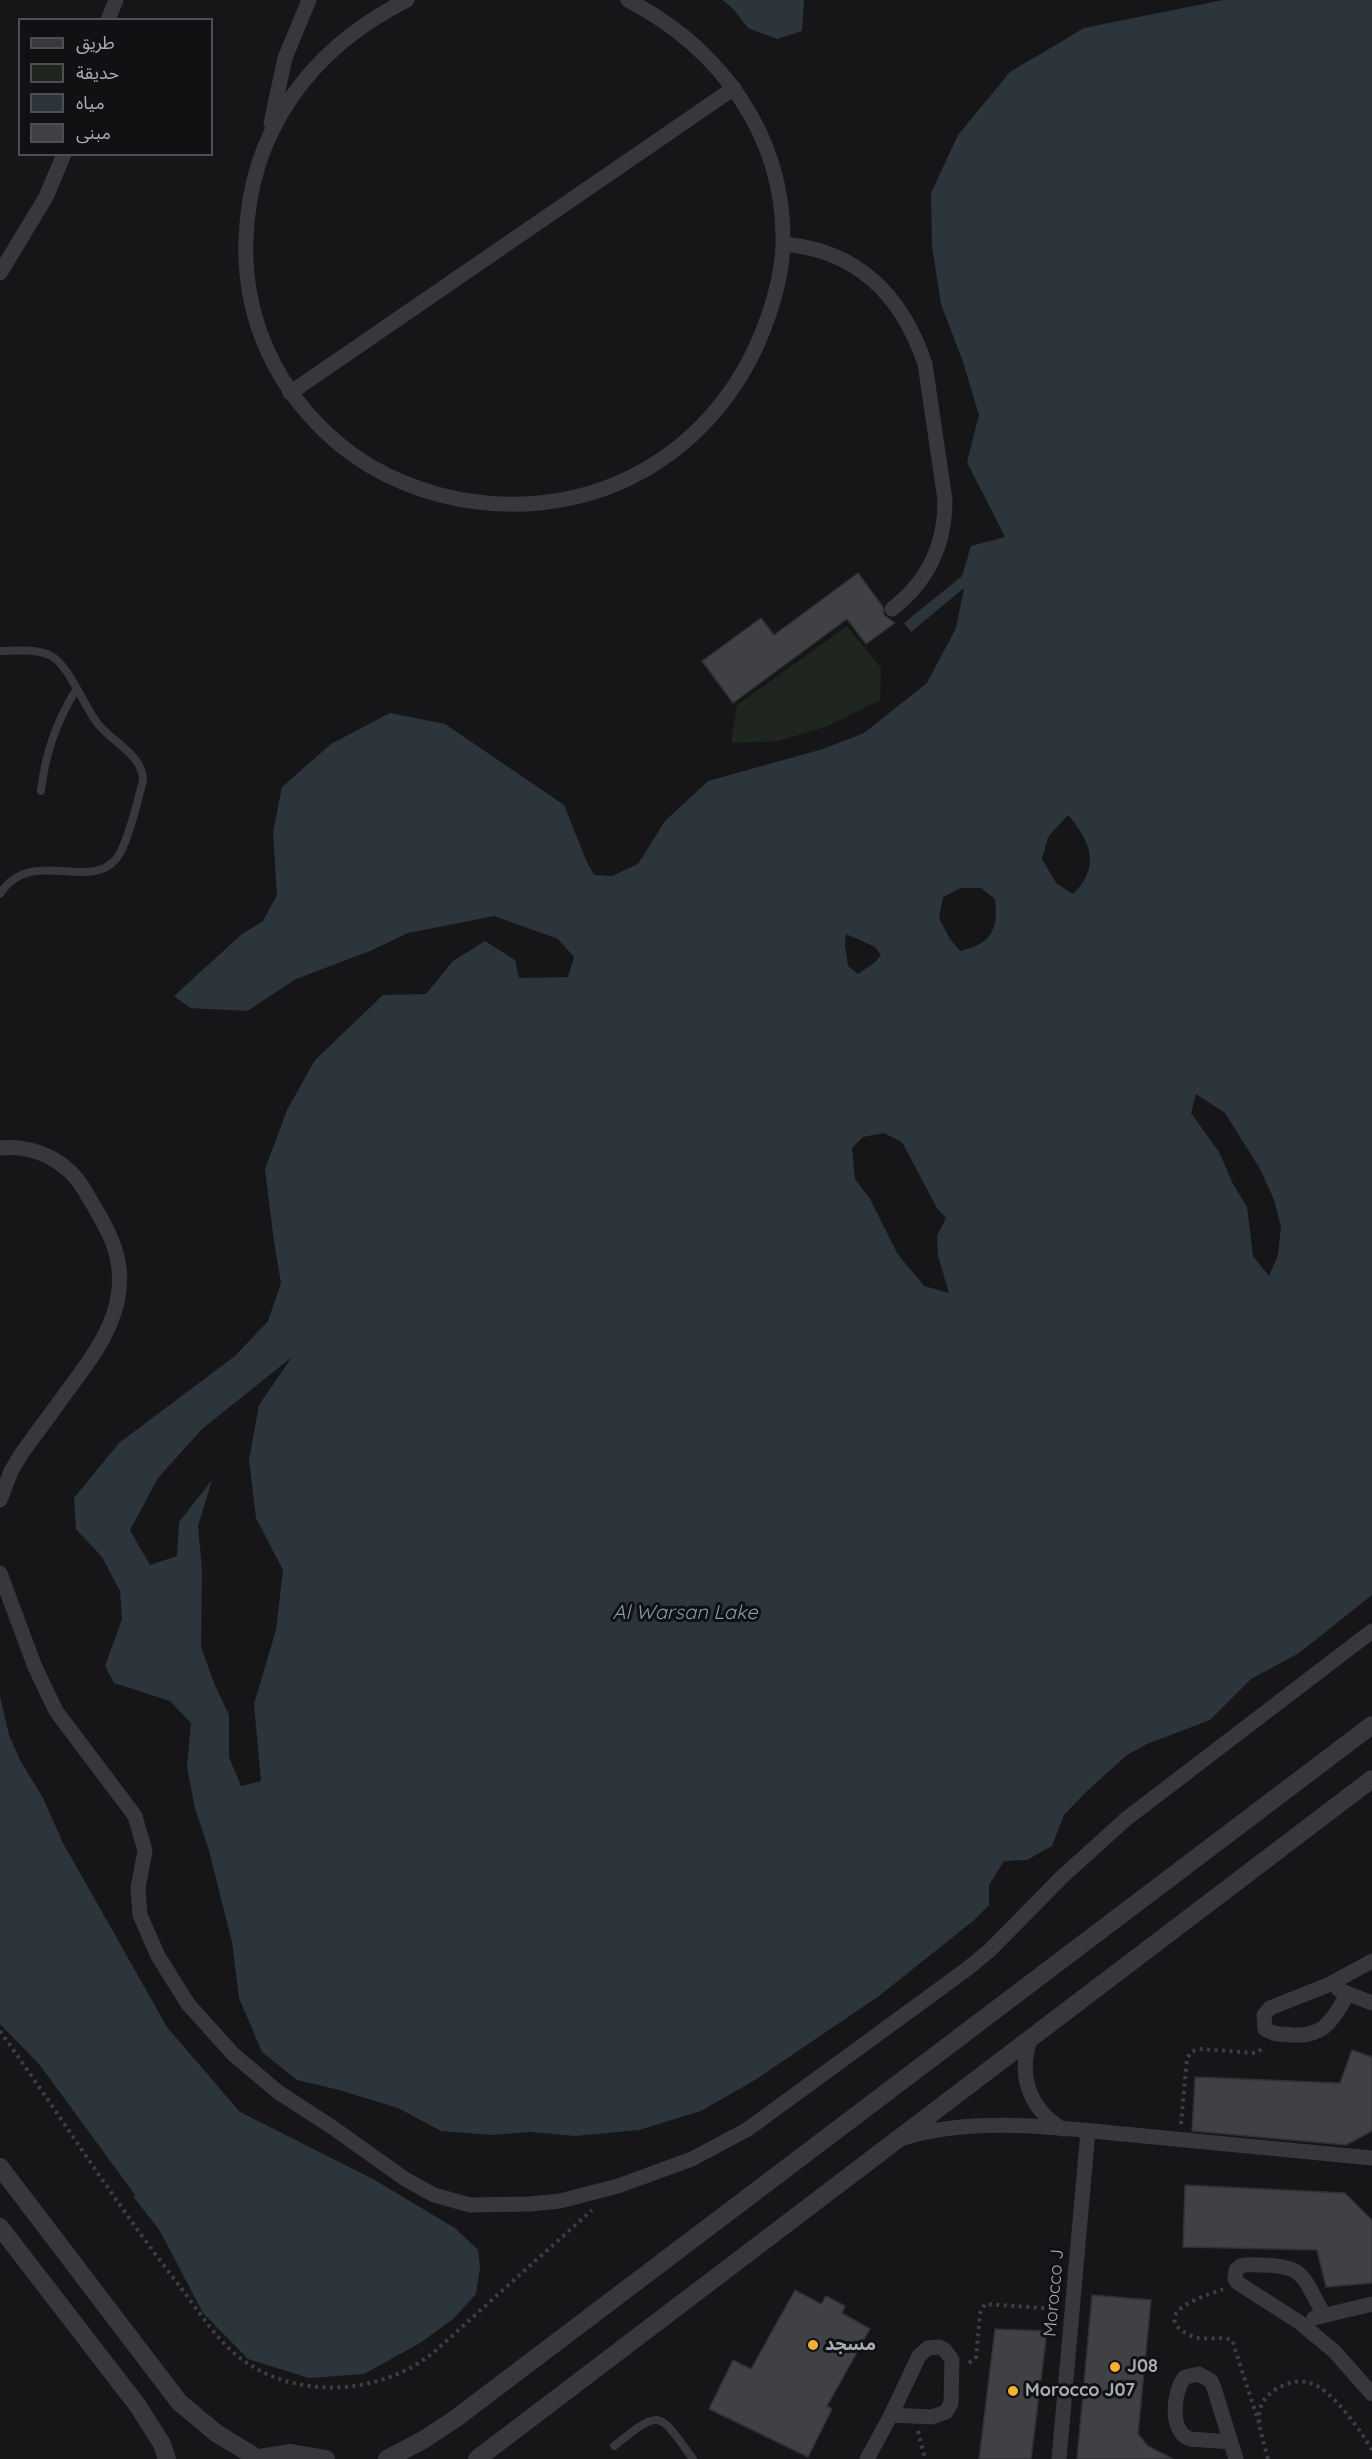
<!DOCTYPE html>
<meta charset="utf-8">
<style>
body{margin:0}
#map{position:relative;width:1372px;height:2459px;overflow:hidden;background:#161618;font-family:Quicksand,"Noto Sans Arabic",sans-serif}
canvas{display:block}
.legend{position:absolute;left:18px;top:18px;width:195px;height:138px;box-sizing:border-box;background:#111113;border:2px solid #4d4f55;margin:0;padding:8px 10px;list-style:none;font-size:18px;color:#a8adb8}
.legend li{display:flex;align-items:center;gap:12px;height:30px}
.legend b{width:30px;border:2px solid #4d4f55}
</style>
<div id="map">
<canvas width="1372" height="2459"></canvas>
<ul class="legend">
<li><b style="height:8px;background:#37383d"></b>طريق</li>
<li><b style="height:16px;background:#1e261f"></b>حديقة</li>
<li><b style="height:16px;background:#2c353c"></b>مياه</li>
<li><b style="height:16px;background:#404145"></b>مبنى</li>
</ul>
</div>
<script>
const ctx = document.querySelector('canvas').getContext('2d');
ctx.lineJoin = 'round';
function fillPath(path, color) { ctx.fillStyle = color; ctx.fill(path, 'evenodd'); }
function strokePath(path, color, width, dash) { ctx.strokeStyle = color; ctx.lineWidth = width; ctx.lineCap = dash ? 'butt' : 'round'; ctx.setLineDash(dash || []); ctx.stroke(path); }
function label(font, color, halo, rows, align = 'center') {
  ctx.font = font + ' Quicksand,"Noto Sans Arabic",sans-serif'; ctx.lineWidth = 6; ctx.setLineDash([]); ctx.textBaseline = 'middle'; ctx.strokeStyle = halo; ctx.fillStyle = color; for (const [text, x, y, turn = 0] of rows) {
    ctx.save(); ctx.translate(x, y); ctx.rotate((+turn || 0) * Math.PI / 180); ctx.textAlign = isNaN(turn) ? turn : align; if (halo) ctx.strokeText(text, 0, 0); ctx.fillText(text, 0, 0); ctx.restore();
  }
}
const green = new Path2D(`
 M847,626L881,668L880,700L828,726L778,741L731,743L737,705Z`);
const water = new Path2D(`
 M723,0H804L802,31L777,39L748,28L734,10Z
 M1223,0H1372V1595L1299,1653L1251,1679L1210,1720L1147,1744L1127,1755L1086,1792L1064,1815L1052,1846L1027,1860L1004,1861L989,1885V1905L973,1921L879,1996L755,2080L701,2111L639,2130L575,2136L530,2132L492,2135L441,2131L398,2108L339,2090L297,2080L262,2052L239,1998L232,1942L208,1847L195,1808L187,1767L191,1723L170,1701L114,1683L105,1666L122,1619L120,1591L102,1557L76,1529L74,1498L119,1443L235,1356L268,1321L281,1283L274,1242L265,1169L287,1110L315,1060L383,995L426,994L453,961L485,941L515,960L519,978L568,977L574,957L558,939L494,916L408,933L370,951L296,979L247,1011L190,1008L174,996L242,934L263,921L277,895L273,832L282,787L331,744L390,713L445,724L564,805L586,860L594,875L612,876L638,864L665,821L708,781L823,749L864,733L927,683L956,628L964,588L911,632L904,623L962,576L971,546L1005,537L967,462L979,415L963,362L941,304L932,246L931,193L958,135L1010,72L1084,28ZM1068,815C1091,842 1101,867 1073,894L1056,883L1042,859L1048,837ZM961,888H981L995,899C999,930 991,944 960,951L950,939L939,918L943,897ZM846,934L875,947L881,955L874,963L858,974L848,966L845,945ZM1196,1094L1225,1113L1260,1169L1274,1200L1281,1227L1278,1255L1269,1276L1253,1256L1247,1207L1233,1184L1219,1152L1191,1113ZM884,1133L902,1142L937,1208L946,1218L937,1236L938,1256L949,1293L924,1286L897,1253L870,1199L855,1179L852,1148L863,1137ZM292,1357L259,1405L249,1460L256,1518L283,1570L276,1630L254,1704L261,1781L241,1786L229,1757V1715L214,1683L201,1647L202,1570L198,1526L212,1480L179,1522L177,1556L150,1565L130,1530L158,1478L202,1429Z
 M0,1696L9,1735L20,1760L43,1798L63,1843L167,2027L240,2112L373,2179L455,2228L478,2250L480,2268L476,2294L453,2319L420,2343L364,2374L309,2378L248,2359L203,2313L160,2231L132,2195L136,2196L39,2064L0,2024Z`);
const building = new Path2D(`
 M858,573L883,607L884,615L895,623L866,644L847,619L733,703L702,661L761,618L774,635Z
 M1352,2050L1372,2057V2131L1346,2145L1192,2131L1195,2077L1340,2083Z
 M1185,2185L1345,2193L1372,2220V2283L1326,2287L1317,2250L1183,2247Z
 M795,2290L821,2304L826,2296L845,2306L842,2313L870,2329L827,2406L832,2409L808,2457L709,2409L733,2360L751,2369Z
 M1092,2295L1151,2300L1138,2434L1148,2446L1173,2459H1077Z
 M995,2329L1047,2331L1031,2459H979Z`);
const path = new Path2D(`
 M0,2031C60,2115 115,2203 178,2284C199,2311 218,2344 247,2363C302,2400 383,2394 434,2352L592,2210
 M1181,2124L1187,2059L1191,2052L1199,2049L1256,2053L1262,2049L1263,2045
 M1223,2289C1211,2294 1163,2307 1177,2326C1182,2332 1192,2337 1198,2338C1209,2340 1221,2336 1232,2340L1259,2423
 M969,2363L976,2357L980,2313L985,2304L1057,2309
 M918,2431L925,2459
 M1268,2459C1260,2427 1247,2402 1284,2385C1296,2380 1308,2380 1319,2387C1338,2399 1361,2431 1372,2450`);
const service = new Path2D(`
 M0,651C16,651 36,648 51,656C69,665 83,705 98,724C112,742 143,755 143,780C138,799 128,845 116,859C89,892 30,846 0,894
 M41,791C45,754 56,722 76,690
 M614,2446C662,2408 658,2411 693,2459`);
const minor = new Path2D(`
 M407,0C311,48 249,131 246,240C243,320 278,393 339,444C377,476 428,496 477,502C605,518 718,448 764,328C774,302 782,272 783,244C785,135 720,48 628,0
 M108,20L116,0
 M271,123L285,58L309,0
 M783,244C857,250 902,295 925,364L945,500C945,546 928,581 892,609
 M0,273L46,197L64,154
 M290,393L734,88
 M0,1148C34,1144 68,1161 85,1191C96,1210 110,1231 116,1253C131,1306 98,1350 68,1390C53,1411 37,1432 22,1453L11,1471L0,1500
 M0,1573L35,1667L56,1711L135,1816L145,1851L138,1888L140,1915L158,1956L188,2004L233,2054L278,2092L332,2127L405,2179L434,2195L470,2205L530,2204L560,2201L618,2186L692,2159L748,2129L967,1969L990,1950L1063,1876L1126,1819L1372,1631
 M1339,1990L1372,2003
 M1348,1994C1332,2019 1326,2037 1292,2035C1282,2034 1273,2035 1265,2029L1264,2015L1270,2008L1328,1985L1372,1961
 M1031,2037C1017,2075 1029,2108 1062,2129
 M903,2138C980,2115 1065,2129 1144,2136C1220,2144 1296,2151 1372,2158
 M1324,2315C1302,2276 1306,2265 1258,2265C1249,2265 1242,2263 1236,2270L1235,2279L1238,2283L1299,2322L1334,2351L1372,2394
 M1314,2318L1372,2304
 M1231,2442L1190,2439C1169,2432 1173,2391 1185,2377L1199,2374L1211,2381L1214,2388L1236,2459
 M867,2459L891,2415L919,2356L928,2348L939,2347L945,2350L952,2360L951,2403L946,2412L932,2417L891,2415
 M1059,2459L1088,2131`);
const tertiary = new Path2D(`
 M0,2167L179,2402L216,2433L257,2458
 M0,2227L138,2406L162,2444L167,2459
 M254,2459L291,2453L326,2459
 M387,2459L423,2440L455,2419L1372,1725
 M477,2459L1372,1779`);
const markers = [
 [813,2345,6,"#f2b134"],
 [1115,2367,6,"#f2b134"],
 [1013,2391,6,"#f2b134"]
];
const streetNames = [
 ["Morocco J",1054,2293,-85]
];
const poiNames = [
 ["مسجد",825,2345],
 ["J08",1127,2367],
 ["Morocco J07",1025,2391]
];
const waterNames = [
 ["Al Warsan Lake",685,1613]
];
fillPath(green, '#1e261f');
fillPath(water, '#2c353c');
fillPath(building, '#404145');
strokePath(building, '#303034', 1.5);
strokePath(path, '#3d3f44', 4, [3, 4.5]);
strokePath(service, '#37383d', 8);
strokePath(minor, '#37383d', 15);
strokePath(tertiary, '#37383d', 18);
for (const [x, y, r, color] of markers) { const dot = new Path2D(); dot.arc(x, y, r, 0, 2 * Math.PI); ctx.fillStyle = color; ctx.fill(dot); strokePath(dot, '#111113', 2); }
label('18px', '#a8adb8', '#111113', streetNames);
label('bold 18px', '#a8adb8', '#111113', poiNames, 'left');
label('italic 20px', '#7f9bb3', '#111113', waterNames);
</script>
